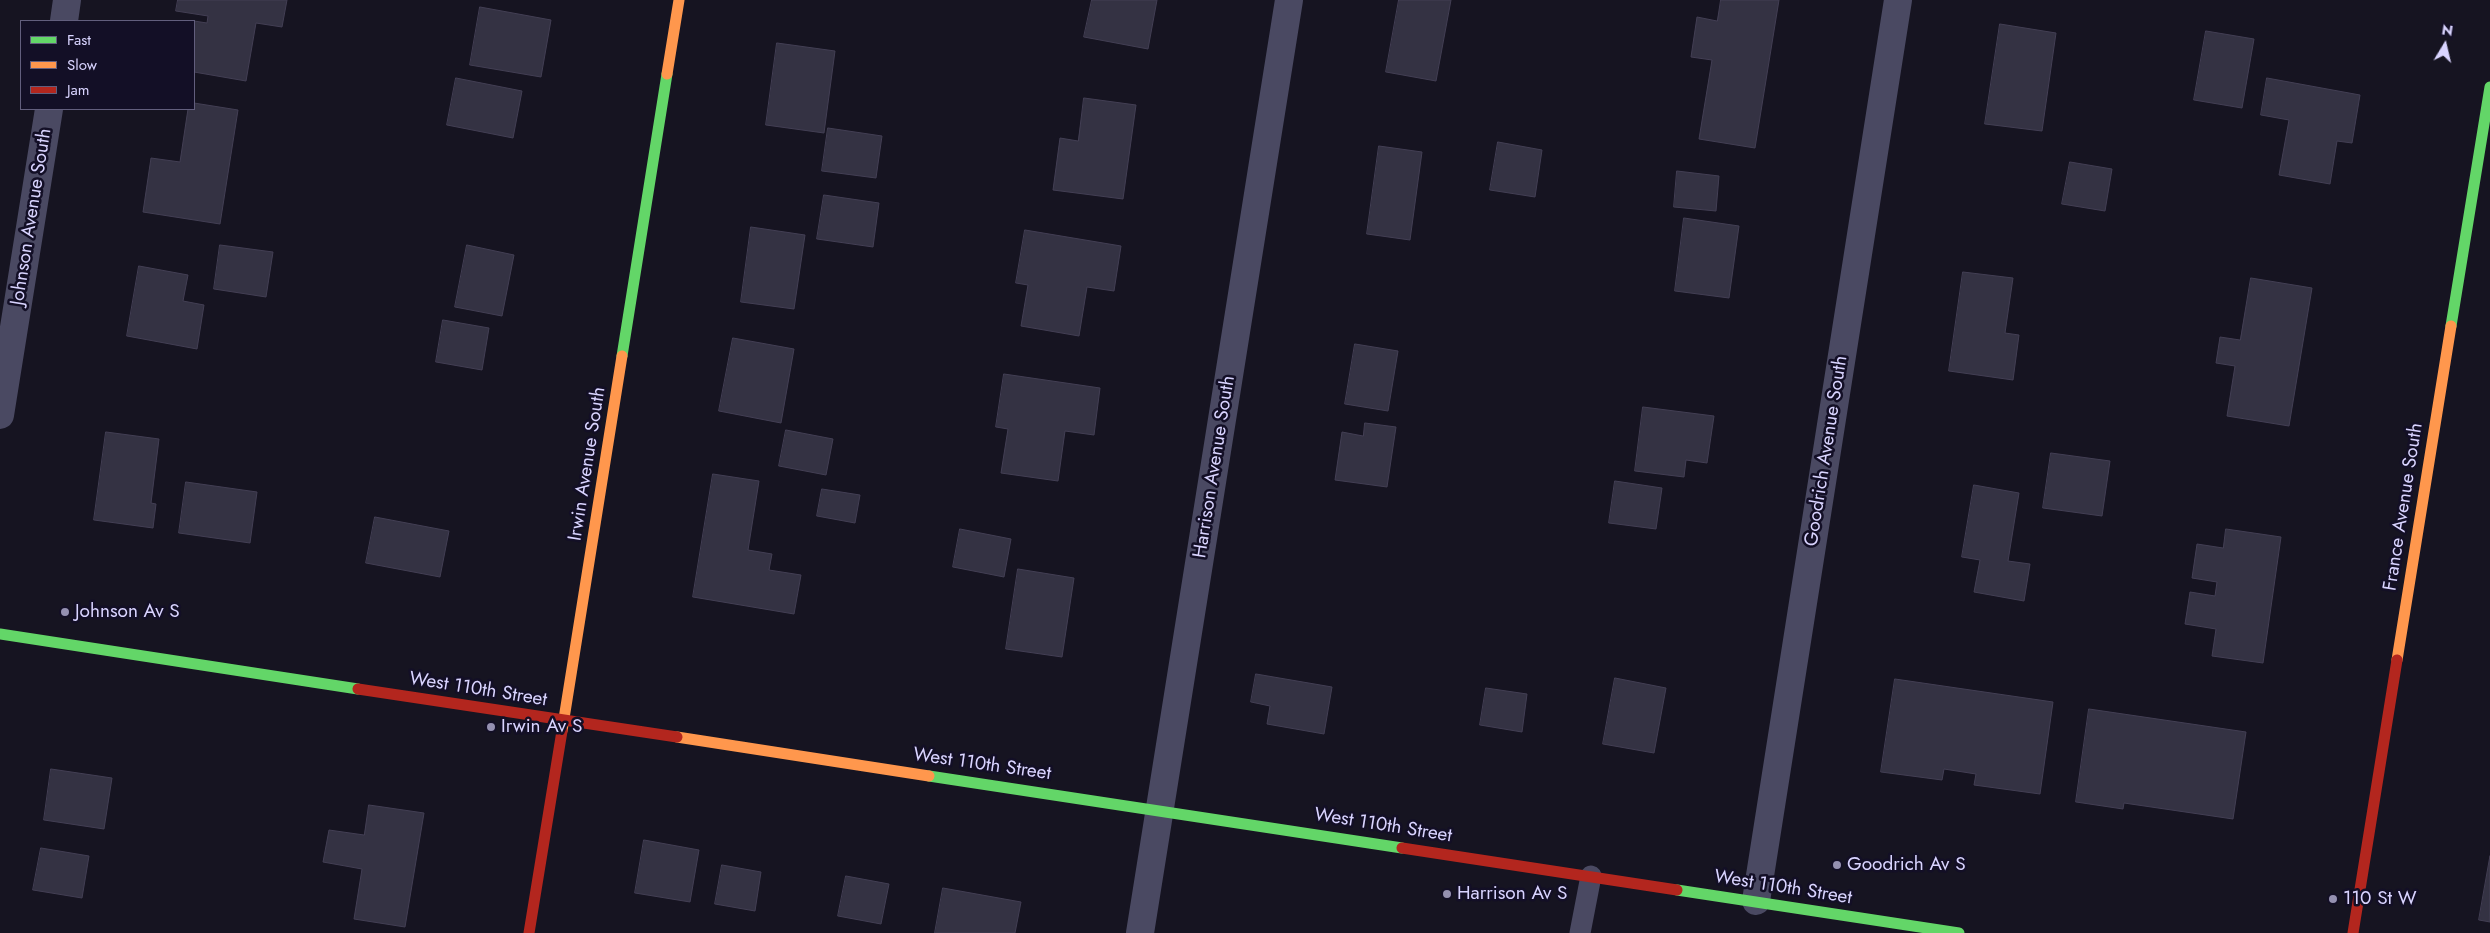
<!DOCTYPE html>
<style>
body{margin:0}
#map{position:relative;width:2490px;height:933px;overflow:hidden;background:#161421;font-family:Jost,sans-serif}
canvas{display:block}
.legend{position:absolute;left:20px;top:20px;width:175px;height:90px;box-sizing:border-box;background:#130f26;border:1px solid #625e7d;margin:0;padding:6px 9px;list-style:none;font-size:15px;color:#d9d4ff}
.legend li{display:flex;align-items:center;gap:10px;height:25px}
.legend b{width:25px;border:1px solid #625e7d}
.north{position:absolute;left:2420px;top:20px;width:50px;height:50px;-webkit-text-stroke:4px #130f26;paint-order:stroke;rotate:9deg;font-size:14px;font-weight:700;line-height:20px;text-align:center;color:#d9d4ff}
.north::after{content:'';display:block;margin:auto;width:18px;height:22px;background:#d9d4ff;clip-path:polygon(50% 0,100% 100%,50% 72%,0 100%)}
</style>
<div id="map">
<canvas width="2490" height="933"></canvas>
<ul class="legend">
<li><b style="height:6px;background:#63d668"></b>Fast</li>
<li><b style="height:6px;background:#ff974d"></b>Slow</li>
<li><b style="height:6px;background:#b3261e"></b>Jam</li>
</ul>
<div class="north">N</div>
</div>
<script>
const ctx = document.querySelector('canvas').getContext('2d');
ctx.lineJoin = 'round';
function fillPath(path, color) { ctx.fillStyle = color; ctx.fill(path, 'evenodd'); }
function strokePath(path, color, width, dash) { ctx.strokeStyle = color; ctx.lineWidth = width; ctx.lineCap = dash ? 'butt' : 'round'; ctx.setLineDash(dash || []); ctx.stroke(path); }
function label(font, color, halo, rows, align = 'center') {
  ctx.font = font + ' Jost,sans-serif'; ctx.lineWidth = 5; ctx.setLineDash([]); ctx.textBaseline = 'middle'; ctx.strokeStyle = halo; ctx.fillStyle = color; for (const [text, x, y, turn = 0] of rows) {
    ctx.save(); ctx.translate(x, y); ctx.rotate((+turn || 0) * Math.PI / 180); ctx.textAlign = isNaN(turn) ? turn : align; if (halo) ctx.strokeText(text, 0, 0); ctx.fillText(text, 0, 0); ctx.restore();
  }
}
const building = new Path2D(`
 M178,0H287L282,27L256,23L246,81L194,72V21L207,23L208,16L176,11Z
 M1092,0H1157L1148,49L1084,37Z
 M1399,0H1451L1436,81L1386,72Z
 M1721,0H1779L1755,148L1699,139L1712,60L1691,57L1697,17L1717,21Z
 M480,7L551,20L541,77L470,65Z
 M2000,24L2056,33L2042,131L1985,124Z
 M2206,31L2254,39L2242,108L2194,100Z
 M777,43L835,51L824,133L766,125Z
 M456,78L522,91L513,138L447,125Z
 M2267,78L2360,95L2352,143L2337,141L2330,184L2279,175L2289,120L2261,115Z
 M1084,98L1136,105L1123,199L1053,190L1060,138L1078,141Z
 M194,103L238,110L220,224L143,212L151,158L180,162L188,109H194Z
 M828,128L882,136L876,178L822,171Z
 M1498,142L1542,150L1535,197L1490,190Z
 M1379,146L1422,152L1410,240L1367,234Z
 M2070,162L2112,169L2105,211L2062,204Z
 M1677,171L1719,176L1716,211L1674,207Z
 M824,195L879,203L873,247L817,239Z
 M1684,218L1739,226L1729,298L1675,291Z
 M751,227L805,235L794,309L741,302Z
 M1025,230L1121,246L1114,291L1087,287L1079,336L1021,326L1028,285L1016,283Z
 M220,245L273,252L266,297L214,289Z
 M467,245L514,255L502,316L455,307Z
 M139,266L188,275L183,301L204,305L197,349L127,336Z
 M1963,272L2013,278L2005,333L2019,335L2013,380L1949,371Z
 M2251,278L2312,288L2289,426L2227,416L2235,366L2216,363L2220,337L2240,340Z
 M443,320L489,328L482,370L436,362Z
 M733,338L794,349L781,423L719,411Z
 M1355,344L1398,351L1388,411L1345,404Z
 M1004,374L1100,388L1094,435L1065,431L1058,481L1001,473L1008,429L996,427Z
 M1643,407L1714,416L1707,463L1686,460L1684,477L1635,471Z
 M1365,423L1396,427L1387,487L1335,480L1342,432L1363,436Z
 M786,430L833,439L826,475L779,466Z
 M106,432L159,439L151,503L156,504L153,528L94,520Z
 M2051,453L2110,461L2102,516L2043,508Z
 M713,474L759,481L748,550L772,554L769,570L801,575L794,614L693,597Z
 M1615,481L1662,488L1656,529L1609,523Z
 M186,482L257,492L250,543L179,533Z
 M1974,485L2019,493L2008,561L2030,564L2024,601L1974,592L1980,560L1962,557Z
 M822,489L860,495L855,523L817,516Z
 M375,517L449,531L440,577L366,563Z
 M960,529L1011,539L1004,577L953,567Z
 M2226,529L2281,537L2263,663L2212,656L2216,629L2185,624L2190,592L2215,596L2217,582L2192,578L2197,544L2223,548Z
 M1018,569L1074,578L1062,657L1006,649Z
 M1256,674L1332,687L1324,734L1267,724L1270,706L1251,702Z
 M1615,678L1666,688L1654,753L1603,744Z
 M1895,679L2053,702L2040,794L1974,785L1976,774L1944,769L1942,780L1881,772Z
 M1486,688L1527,694L1522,732L1480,725Z
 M2089,709L2246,732L2233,819L2124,803L2123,809L2076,802Z
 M51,769L112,778L104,829L44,820Z
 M369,805L424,813L405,927L354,919L362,869L323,862L329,830L364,835Z
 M644,840L699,850L690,902L635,893Z
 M41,848L89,856L82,898L33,890Z
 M2490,856V922L2479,920Z
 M722,865L761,872L755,911L715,904Z
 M846,876L889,884L881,924L838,916Z
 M943,888L1021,902L1015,933H935Z`);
const lane = new Path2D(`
 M1580,933L1591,876`);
const street = new Path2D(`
 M64,21L67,0
 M0,415L49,109
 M1756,901L1898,0
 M1140,933L1289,0`);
const fast = new Path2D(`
 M2451,326L2490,87
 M622,356L667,74
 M0,634L358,689
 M929,776L1402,848
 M1677,890L1959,933`);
const slow = new Path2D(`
 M667,74L679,0
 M2397,660L2451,326
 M562,731L622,356
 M677,737L929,776`);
const jam = new Path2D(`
 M358,689L677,737
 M1402,848L1677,890
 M529,933L562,731
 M2353,933L2397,660`);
const markers = [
 [65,612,5,"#9591b1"],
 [491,727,5,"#9591b1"],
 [1837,865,5,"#9591b1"],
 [1447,894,5,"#9591b1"],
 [2333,899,5,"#9591b1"]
];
const streetNames = [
 ["Johnson Avenue South",32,217,-81],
 ["Goodrich Avenue South",1827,451,-81],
 ["Irwin Avenue South",588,464,-81],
 ["Harrison Avenue South",1215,467,-81],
 ["France Avenue South",2404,507,-81],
 ["West 110th Street",478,690,9],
 ["West 110th Street",982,765,8],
 ["West 110th Street",1383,826,9],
 ["West 110th Street",1783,888,9]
];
const poiNames = [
 ["Johnson Av S",75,612],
 ["Irwin Av S",501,727],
 ["Goodrich Av S",1847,865],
 ["Harrison Av S",1457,894],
 ["110 St W",2343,899]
];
fillPath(building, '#343243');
strokePath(building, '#433f54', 1);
strokePath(lane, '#4a4962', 21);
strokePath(street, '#4a4962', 28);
strokePath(fast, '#63d668', 11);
strokePath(slow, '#ff974d', 11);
strokePath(jam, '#b3261e', 11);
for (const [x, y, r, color] of markers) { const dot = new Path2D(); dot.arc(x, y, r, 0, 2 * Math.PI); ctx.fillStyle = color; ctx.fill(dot); strokePath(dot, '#130f26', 2); }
label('19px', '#d9d4ff', '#130f26', streetNames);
label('19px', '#d9d4ff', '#130f26', poiNames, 'left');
</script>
